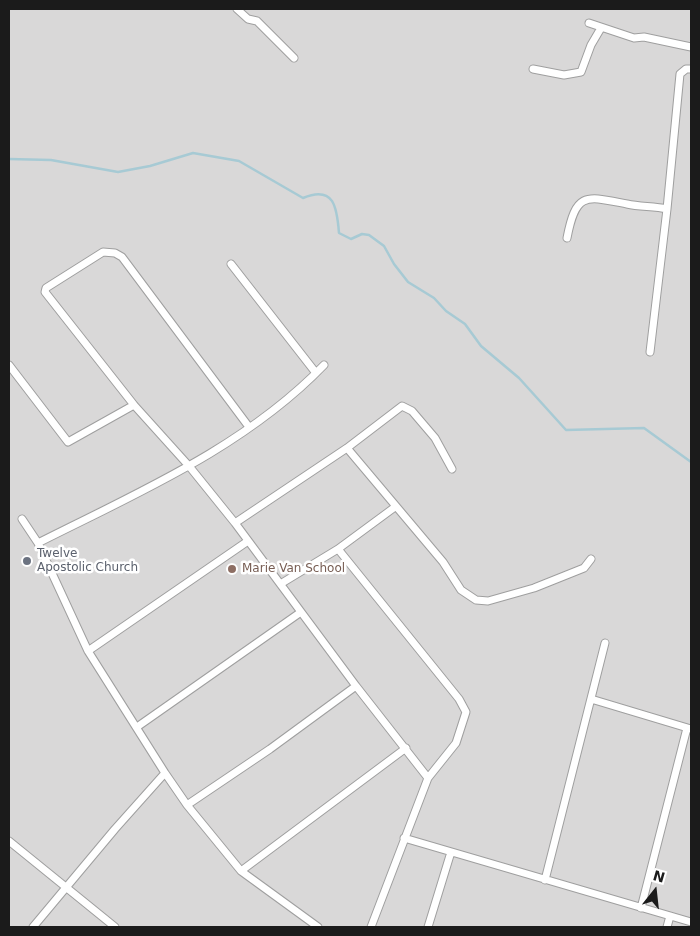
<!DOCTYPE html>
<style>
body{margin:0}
#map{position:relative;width:700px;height:936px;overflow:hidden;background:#ece8e2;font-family:"DejaVu Sans",sans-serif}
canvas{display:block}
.frame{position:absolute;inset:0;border:10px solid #1b1b1b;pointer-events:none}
.north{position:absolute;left:630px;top:866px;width:50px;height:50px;-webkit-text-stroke:4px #fff;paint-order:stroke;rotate:16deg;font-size:14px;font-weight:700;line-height:20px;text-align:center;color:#1b1b1b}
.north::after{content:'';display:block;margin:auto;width:18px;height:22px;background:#1b1b1b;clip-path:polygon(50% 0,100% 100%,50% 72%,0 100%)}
</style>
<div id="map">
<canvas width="700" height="936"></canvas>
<div class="frame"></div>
<div class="north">N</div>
</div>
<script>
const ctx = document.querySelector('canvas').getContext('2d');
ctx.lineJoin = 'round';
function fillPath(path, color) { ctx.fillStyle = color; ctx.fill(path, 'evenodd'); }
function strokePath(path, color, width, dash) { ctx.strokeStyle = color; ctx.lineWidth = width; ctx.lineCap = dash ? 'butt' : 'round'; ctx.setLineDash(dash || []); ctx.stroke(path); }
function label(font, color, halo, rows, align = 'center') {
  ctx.font = font + ' "DejaVu Sans",sans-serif'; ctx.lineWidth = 5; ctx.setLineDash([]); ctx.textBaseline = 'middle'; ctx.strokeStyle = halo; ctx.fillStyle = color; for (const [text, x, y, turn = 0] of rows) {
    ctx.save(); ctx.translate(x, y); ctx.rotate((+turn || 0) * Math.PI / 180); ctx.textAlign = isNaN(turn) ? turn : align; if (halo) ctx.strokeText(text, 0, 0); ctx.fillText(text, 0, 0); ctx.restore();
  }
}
const residential = new Path2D(`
 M9,9H691V927H9Z`);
const stream = new Path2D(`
 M9,159L51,160L118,172L150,166L193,153L239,161L303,198C334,185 337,207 339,233L351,239L362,234L369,235L384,246L394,264L408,282L434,298L446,311L465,324L481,346L519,378L566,430L644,428L691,462`);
const minor = new Path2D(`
 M237,9L248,19L257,21L294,58
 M589,23L634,38L644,37L691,47
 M533,69L564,75L581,72L591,45L601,28
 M567,238C576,191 586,196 627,204C640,207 654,206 667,209
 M231,264L316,373
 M650,352L667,209L680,74L686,69H691
 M9,365L68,442L134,405
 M249,427L122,257L115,253L103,252L46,288L45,292L134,405L189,466L235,523L356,686L428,778
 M347,448L443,562L461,590L476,600L488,601L534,588L584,568L591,559
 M22,519L38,543L88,651L165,773L187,805L241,871L318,927
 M235,523L347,448L402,406L412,411L435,438L452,469
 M38,543C137,493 245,447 324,365
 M338,549L459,699L466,712L456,743L428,778L371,927
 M282,583L338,549L395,507
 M88,651L248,541
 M591,699L691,729
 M137,727L301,612
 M187,805L270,749L356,686
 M404,838L691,922
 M9,841L115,927
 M241,871L406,748
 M545,880L605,643
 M641,908L687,728
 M33,927L115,829L165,773
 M428,927L451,852
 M667,927L670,916`);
const markers = [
 [27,561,5,"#6b7280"],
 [232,569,5,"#8d6e63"]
];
const worshipNames = [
 ["Twelve",37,554],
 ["Apostolic Church",37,568]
];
const educationNames = [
 ["Marie Van School",242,569]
];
fillPath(residential, '#d9d8d8');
strokePath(stream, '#a7cad4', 2.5);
strokePath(minor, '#9f9f9f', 9);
strokePath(minor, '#fff', 7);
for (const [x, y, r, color] of markers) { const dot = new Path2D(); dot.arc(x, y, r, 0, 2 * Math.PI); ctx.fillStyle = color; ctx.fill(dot); strokePath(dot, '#fff', 2); }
label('12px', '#5b616d', '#fff', worshipNames, 'left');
label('12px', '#785e54', '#fff', educationNames, 'left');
</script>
